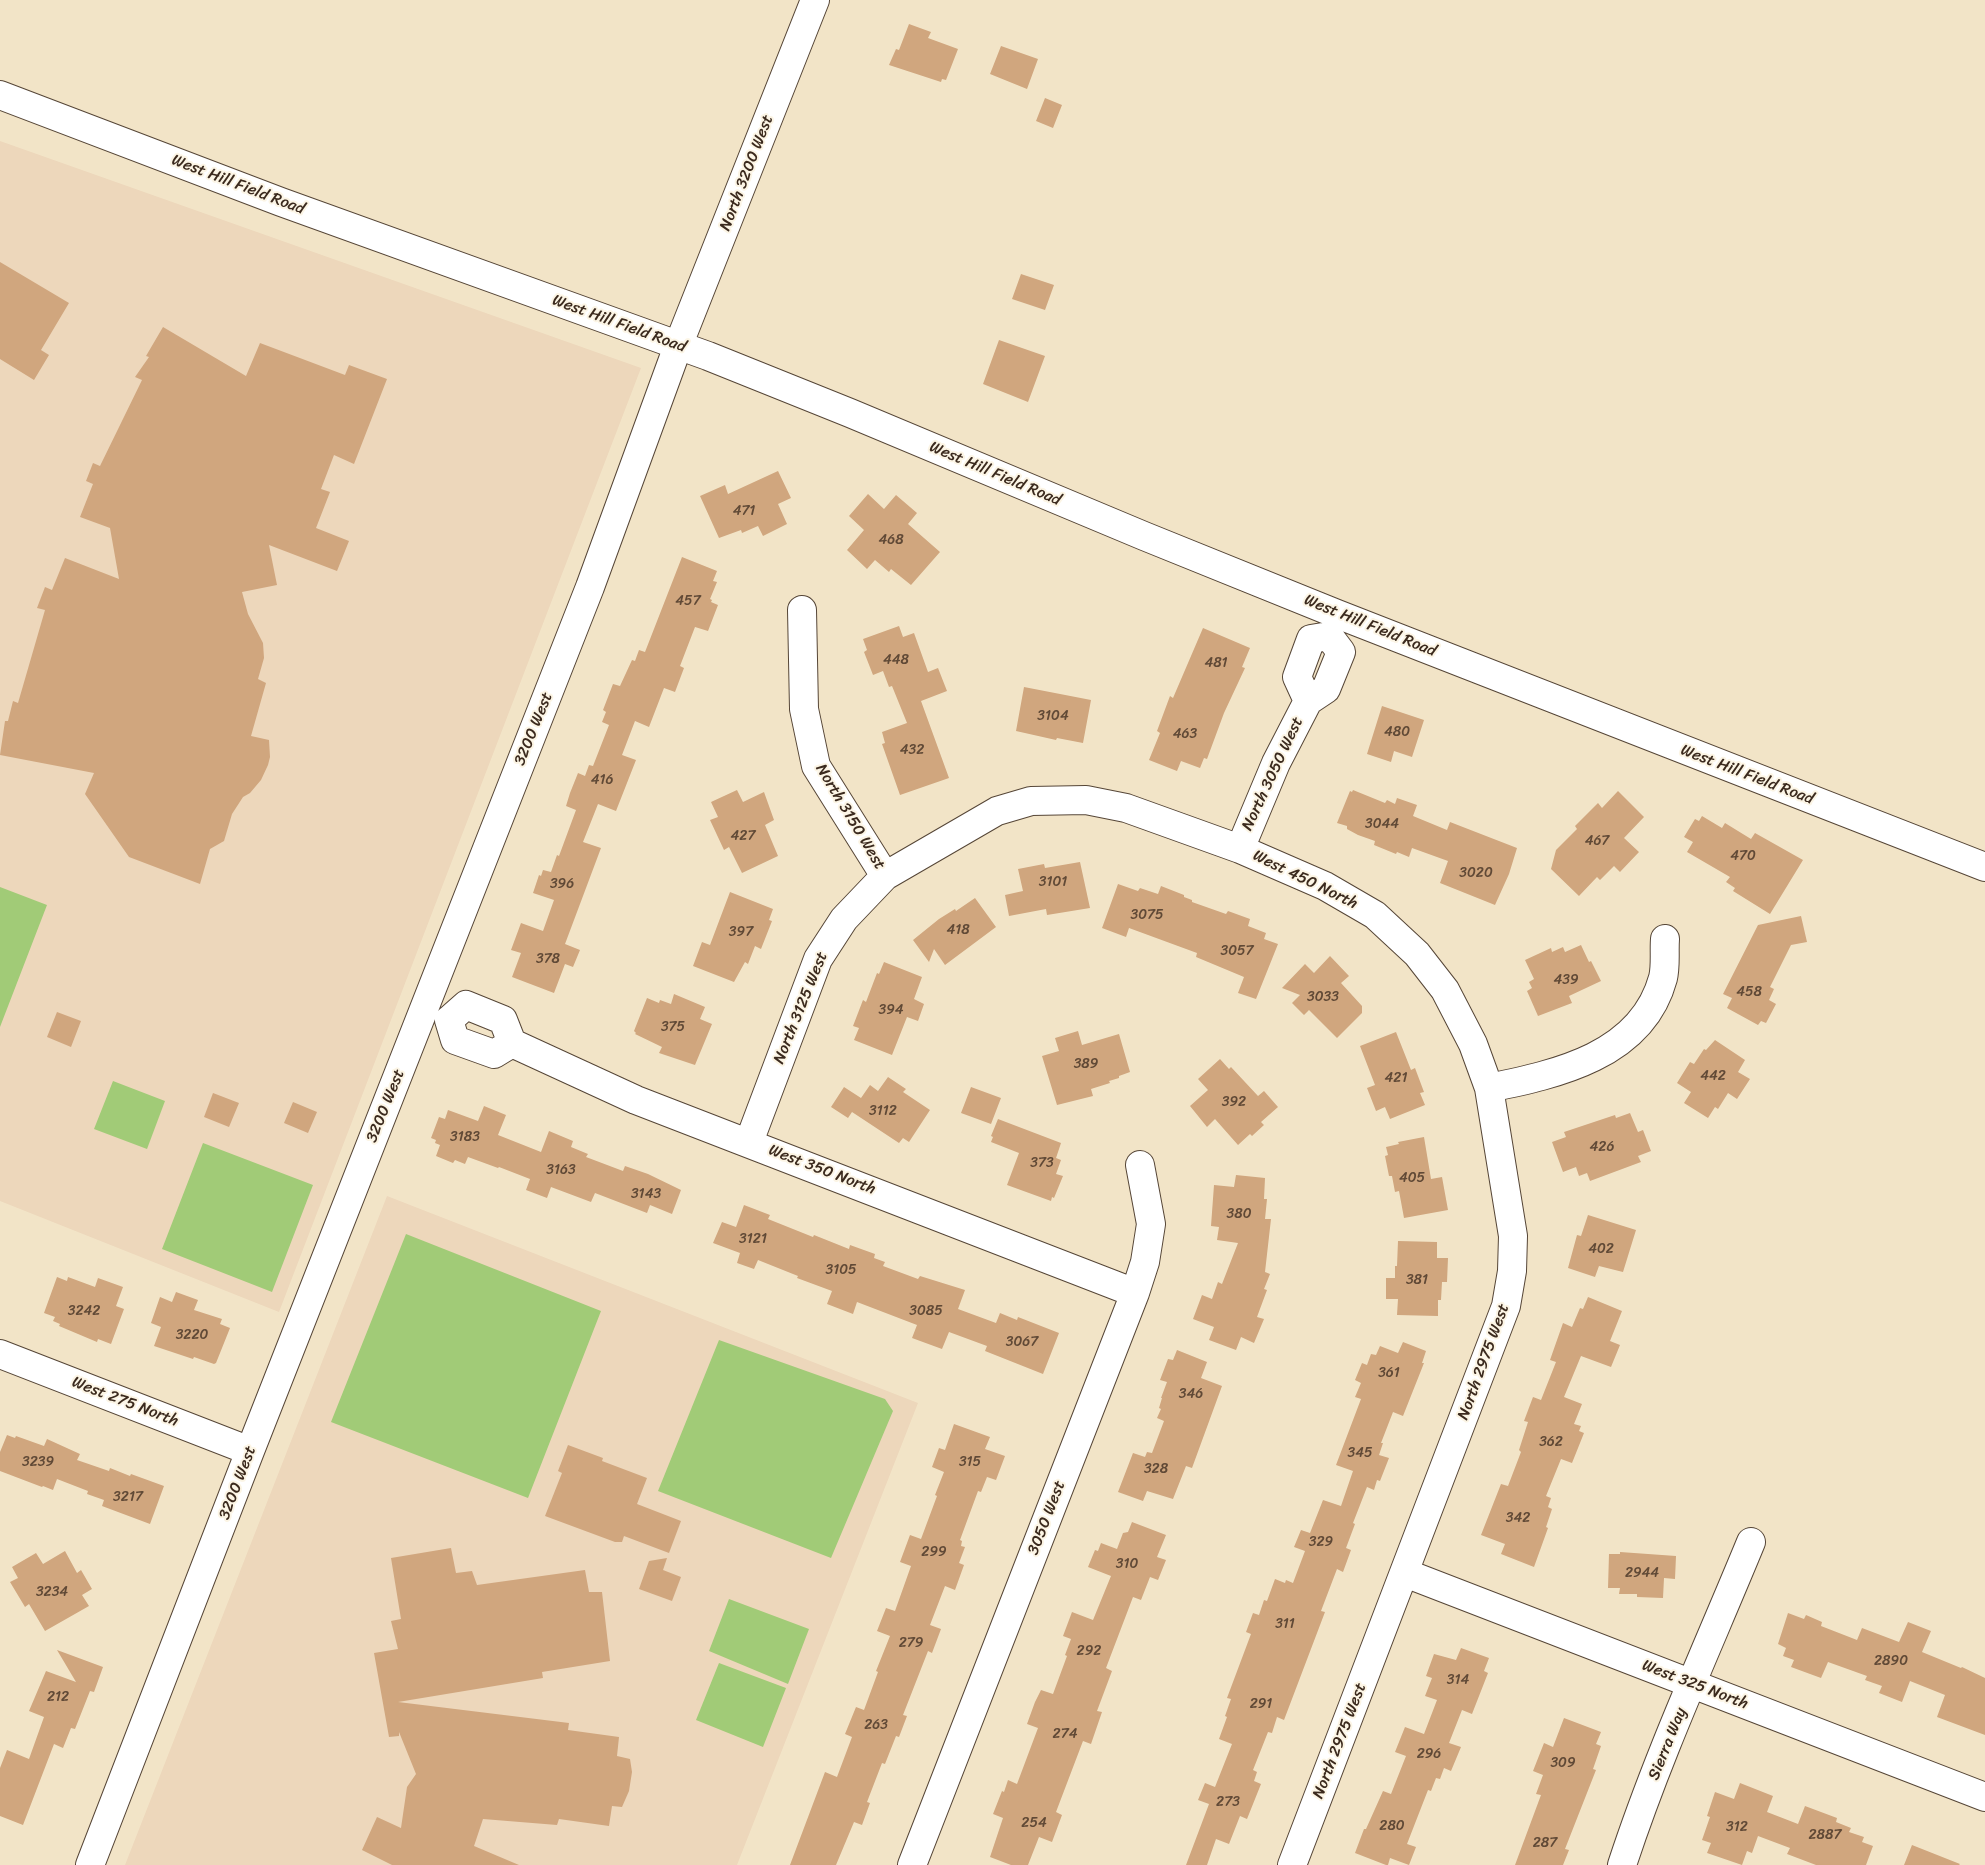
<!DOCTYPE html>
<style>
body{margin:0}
canvas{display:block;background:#f2e4c7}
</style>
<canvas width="1985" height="1865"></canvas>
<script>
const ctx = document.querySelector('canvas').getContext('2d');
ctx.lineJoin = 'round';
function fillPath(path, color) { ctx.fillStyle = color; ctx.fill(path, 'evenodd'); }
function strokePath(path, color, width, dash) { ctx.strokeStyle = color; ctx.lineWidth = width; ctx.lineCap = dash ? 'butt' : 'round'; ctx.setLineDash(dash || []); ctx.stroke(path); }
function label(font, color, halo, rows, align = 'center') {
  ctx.font = font + ' Sriracha,sans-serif'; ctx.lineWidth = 4; ctx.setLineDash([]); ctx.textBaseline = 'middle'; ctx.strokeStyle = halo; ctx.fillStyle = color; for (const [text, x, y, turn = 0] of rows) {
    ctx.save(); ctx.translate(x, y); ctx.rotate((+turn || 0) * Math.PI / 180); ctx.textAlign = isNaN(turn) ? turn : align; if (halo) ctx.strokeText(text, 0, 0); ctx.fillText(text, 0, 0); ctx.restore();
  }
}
const built = new Path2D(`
 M0,141L641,368L279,1312L0,1201Z
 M387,1196L918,1403L737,1865H125Z`);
const green = new Path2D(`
 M0,887L47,905L0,1027Z
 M113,1081L165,1101L147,1149L94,1129Z
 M203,1143L313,1185L272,1292L162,1249Z
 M406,1234L601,1311L528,1498L331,1422Z
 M719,1340L885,1399L893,1411L831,1558L658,1491Z
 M729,1599L809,1629L788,1684L709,1651Z
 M719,1663L786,1688L763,1747L696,1720Z`);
const building = new Path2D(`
 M909,24L931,32L928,38L958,49L946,80L942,79L941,82L889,65L896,49L899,50Z
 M1001,46L1038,59L1027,89L990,74Z
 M1045,98L1062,105L1053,128L1036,121Z
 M0,262L69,303L41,350L49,355L34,380L0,359Z
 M1021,274L1054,285L1045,310L1012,299Z
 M163,327L246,376L260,343L345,375L349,365L387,379L354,464L334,455L321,489L330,492L316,528L349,541L337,571L269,545L277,585L242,592L248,614L263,643L264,658L258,679L266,683L251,736L269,740L270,757L268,765L261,780L250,793L243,797L232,814L224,841L210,849L200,884L129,857L85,794L94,773L0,755L5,721H8L13,701L18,703L45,610L37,608L45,587L52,590L65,558L119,579L110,528L80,517L93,484L86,481L93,463L100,466L142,380L135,377L149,357L146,356Z
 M999,340L1045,356L1028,402L983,384Z
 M778,471L791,498L778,504L787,524L763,536L758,526L742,533L741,530L719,538L700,496L725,485L728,494Z
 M868,494L884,509L896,495L917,513L908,524L940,552L911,585L891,569L889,572L875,560L867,569L847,550L864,530L849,516Z
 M682,557L717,571L713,581L717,582L710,599L712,600L711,602L718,605L708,631L695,627L680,666L684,668L675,692L664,688L649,727L635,721L622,755L636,760L616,811L598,804L583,842L601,848L565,944L580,950L573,967L565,964L554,993L512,977L521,953L511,950L521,923L543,931L554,900L533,893L539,875L541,876L543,870L551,872L557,855L559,856L576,810L566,806L570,793L578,773L585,776L589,765L593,766L609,725L602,722L606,712L603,710L613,684L620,686L632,660L635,661L639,650L645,652Z
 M899,626L903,637L914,633L928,672L938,668L947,691L921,701L949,778L900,795L882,744L885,743L882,732L907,723L892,686L889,687L883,671L873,675L864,652L867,650L863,639Z
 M1203,628L1250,648L1242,667L1245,668L1224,713L1207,759L1204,758L1200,768L1181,761L1177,771L1149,760L1160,733L1157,731L1170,696L1173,698Z
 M1024,687L1091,700L1083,743L1057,738L1056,740L1016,731Z
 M1382,706L1424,720L1412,757L1394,751L1391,762L1367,754Z
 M737,790L743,802L764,792L774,820L765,825L778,856L742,873L729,847L724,850L710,820L718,817L711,802Z
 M1353,790L1385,803L1387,800L1395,804L1397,798L1417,805L1413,816L1447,830L1450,822L1517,848L1509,874L1495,905L1440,883L1448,861L1412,848L1409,857L1397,852L1396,854L1374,845L1375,841L1358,835L1347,829V826L1337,823L1350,791L1352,792Z
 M1618,791L1644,817L1624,838L1639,852L1620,872L1614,866L1600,880L1597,877L1579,896L1551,869L1556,850L1577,829L1575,826L1598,803L1602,808Z
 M1702,816L1722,828L1725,823L1751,839L1755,833L1803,860L1770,914L1733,891L1735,888L1726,882L1730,877L1687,852L1693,842L1684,837L1695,819L1699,821Z
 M1080,862L1090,908L1047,915L1046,909L1009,916L1005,895L1023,891L1018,869L1044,864L1045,868Z
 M1118,884L1138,891L1140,888L1158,894L1161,886L1184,895V897L1192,900V902L1226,914L1228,911L1250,919L1248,926L1266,933L1264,939L1278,944L1256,999L1238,993L1244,977L1196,957L1197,953L1129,928L1126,937L1102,928Z
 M730,892L773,909L769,920L772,921L761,949L755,946L748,964L745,962L734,982L693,966L702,942L710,945Z
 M975,898L996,927L945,965L934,949L929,962L913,940L939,919L955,909L956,911Z
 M1801,916L1807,942L1791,945L1770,987L1774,989L1769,1000L1776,1004L1766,1023L1761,1021L1758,1025L1727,1008L1732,998L1723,994L1758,925Z
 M1581,945L1589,962L1591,961L1601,981L1569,996L1572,1003L1538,1016L1527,991L1532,988L1529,982L1534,979L1525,960L1551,948L1552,952L1563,947L1565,952Z
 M1330,956L1349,976L1341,983L1362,1006V1013L1337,1038L1309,1010L1304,1015L1292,1003L1300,995L1282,988L1305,964L1314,973Z
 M884,962L922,977L914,999L924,1004L918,1021L907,1017L892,1055L854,1040L859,1028L853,1026L863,1000L866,1002L877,973L879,974Z
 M674,994L705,1007L700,1019L712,1024L695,1065L659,1053L662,1047L635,1034L636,1033L634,1031L647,998L659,1003L660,1000L671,1004Z
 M57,1012L81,1021L71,1047L47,1037Z
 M1078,1031L1082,1045L1119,1034L1130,1072L1119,1076V1078L1109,1081L1110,1083L1091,1089L1093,1096L1057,1105L1042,1056L1059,1051L1055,1038Z
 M1396,1032L1411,1070L1415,1068L1424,1092L1420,1093L1425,1105L1390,1119L1385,1107L1376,1111L1367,1088L1375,1085L1360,1046Z
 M1715,1040L1745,1060L1738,1072L1750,1079L1737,1099L1728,1093L1718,1109L1715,1107L1708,1118L1684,1103L1691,1092L1677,1083L1690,1062L1694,1064L1704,1049L1706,1050Z
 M1220,1059L1229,1069L1231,1067L1258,1096L1264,1091L1278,1107L1261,1122L1264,1125L1252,1136L1250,1134L1238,1145L1215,1119L1207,1127L1190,1106L1208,1090L1198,1079Z
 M888,1077L906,1089L903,1092L930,1110L909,1142L903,1138L899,1143L852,1112L848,1118L831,1107L844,1087L861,1098L870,1085L878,1091Z
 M971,1087L1001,1098L991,1124L961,1113Z
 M213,1093L239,1103L229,1127L204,1117Z
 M293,1102L317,1112L308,1133L284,1123Z
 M484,1106L506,1115L498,1135L541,1152L549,1131L573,1141L571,1147L588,1154L586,1157L623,1171L625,1166L648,1174L681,1190L672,1214L650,1205L647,1213L595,1193L591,1202L551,1187L547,1198L526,1190L530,1179L499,1167L498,1168L468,1157L465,1164L455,1160L453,1163L436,1156L440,1145L435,1143L436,1140L431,1138L439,1117L445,1119L448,1110L478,1121Z
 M1630,1113L1638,1132L1643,1130L1651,1151L1638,1156L1641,1162L1590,1181L1587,1173L1579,1176L1576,1167L1563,1172L1552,1142L1566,1137L1564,1132L1615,1115L1616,1118Z
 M998,1119L1061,1143L1056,1158L1061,1160L1056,1174L1063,1176L1054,1198L1052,1197L1051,1201L1007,1185L1019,1153L991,1142L993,1137L991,1136Z
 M1424,1137L1431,1179L1442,1177L1448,1210L1404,1218L1399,1191L1395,1192L1392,1176H1389L1385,1156L1388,1155L1386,1147L1399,1144L1398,1142Z
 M1236,1175L1265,1178L1264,1199H1267L1265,1219H1271L1265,1272L1270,1274L1264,1289L1267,1290L1257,1317L1264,1319L1254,1343L1241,1337L1236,1350L1209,1340L1214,1327L1193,1319L1202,1295L1212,1299L1218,1282L1222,1284L1238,1243L1217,1240L1219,1227L1211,1226L1214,1185L1234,1187Z
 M744,1205L770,1215L768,1219L813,1237L814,1235L849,1249L850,1245L875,1254L874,1258L885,1262L883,1266L918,1279L920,1276L965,1290L958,1309L996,1323L1000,1313L1017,1320L1018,1317L1059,1333L1043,1374L985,1351L987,1346L949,1332L942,1349L912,1338L917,1325L857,1302L853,1314L827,1304L832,1291L797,1278L798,1276L758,1260L754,1269L737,1263L740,1253L713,1243L722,1222L736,1227Z
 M1588,1215L1636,1230L1623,1272L1599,1266L1595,1277L1568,1268L1577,1235L1581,1236Z
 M1398,1241L1437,1242V1258H1448L1447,1282H1442L1441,1300H1438V1316L1397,1315L1398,1299H1386V1278H1395V1266H1397Z
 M57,1277L67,1281L68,1277L95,1287L98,1278L123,1287L116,1306L124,1309L111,1344L98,1339L97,1342L59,1326L60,1324L53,1321L55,1317L44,1313Z
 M176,1292L198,1300L194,1310L222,1319L220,1324L230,1328L216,1363L214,1364L194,1357L193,1359L154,1346L161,1327L151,1323L160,1297L172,1302Z
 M1588,1297L1622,1311L1610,1341L1620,1345L1611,1367L1581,1356L1564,1397L1582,1404L1574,1424L1581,1426L1579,1431L1584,1433L1572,1463L1561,1459L1546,1496L1551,1498L1548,1507L1552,1509L1546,1527L1548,1528L1534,1567L1501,1554L1505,1544L1481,1535L1501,1484L1508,1486L1521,1452L1519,1450L1528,1422L1524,1421L1533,1397L1541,1400L1556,1362L1550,1360L1563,1323L1572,1327L1580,1308L1583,1309Z
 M1403,1342L1426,1351L1422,1363H1424L1403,1416L1393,1412L1381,1443H1383L1379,1455L1389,1458L1380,1481L1377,1480L1374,1490L1367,1487L1353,1523L1355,1524L1346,1548L1351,1550L1343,1572L1337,1569L1321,1611L1325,1612L1284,1720L1277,1717L1272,1733L1268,1732L1253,1770L1257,1772L1254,1781L1261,1784L1247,1819L1240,1816L1229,1844L1216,1839L1207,1865H1186L1209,1804L1198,1800L1205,1783L1215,1787L1232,1744L1219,1739L1227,1717L1225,1716L1231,1699L1227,1698L1251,1634L1246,1632L1253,1613L1259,1615L1264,1600L1267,1601L1275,1579L1285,1583L1286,1580L1293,1583L1305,1551L1294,1547L1301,1530L1310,1533L1323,1500L1341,1506L1353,1471L1336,1465L1361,1399L1355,1397L1361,1383L1355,1380L1362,1363L1367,1365L1371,1354L1376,1355L1380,1346L1398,1353Z
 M1177,1350L1207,1362L1201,1378L1222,1386L1192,1468L1186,1466L1173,1499L1147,1491L1143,1501L1118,1492L1133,1453L1145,1457L1147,1452L1152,1453L1164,1421L1157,1418L1161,1409L1159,1408L1162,1398H1161L1167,1382L1160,1380L1168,1359L1173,1360Z
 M954,1424L990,1437L985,1449L1005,1456L996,1480L987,1477L981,1492L978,1491L960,1540L962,1541L961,1546L965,1547L959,1563L964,1565L955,1590L945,1586L930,1625L941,1629L932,1653L928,1651L903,1715L907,1716L899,1737L896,1736L885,1764L882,1763L867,1802L870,1803L862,1825L854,1822L836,1865H790L825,1772L837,1777L852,1737L845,1734L856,1707L864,1710L878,1672L876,1671L890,1636L877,1631L886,1608L895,1611L911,1566L900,1562L910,1535L921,1539L937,1496L935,1495L944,1472L932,1467L939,1448L945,1450Z
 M7,1435L15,1438L16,1436L44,1446L47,1439L80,1454L77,1460L109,1471L110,1468L130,1476L131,1474L164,1486L150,1524L102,1506L104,1500L87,1494L88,1491L57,1479L53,1490L43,1486L42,1487L0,1471V1452Z
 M568,1445L603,1458L602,1461L647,1478L637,1504L681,1521L669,1553L624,1536L622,1542H615L545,1516L562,1473L558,1471Z
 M1132,1522L1166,1535L1157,1557L1166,1560L1158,1580L1150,1577L1141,1600L1133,1597L1106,1668L1112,1671L1097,1711L1102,1712L1091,1744L1083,1741L1056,1812L1062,1815L1052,1842L1039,1837L1028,1865H1011L990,1857L1003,1818L993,1814L1002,1791L1004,1792L1008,1780L1017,1784L1038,1728L1027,1724L1035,1702L1041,1690L1053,1694L1067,1656L1065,1655L1071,1639L1063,1636L1072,1612L1093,1620L1111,1576L1088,1567L1095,1550L1098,1551L1101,1543L1117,1549L1123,1533L1128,1532Z
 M451,1548L456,1573L472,1571L477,1585L585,1570L589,1592H602L610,1661L542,1672L543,1678L398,1702L569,1723L568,1730L619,1737L617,1756L630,1759L632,1772L629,1791L622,1807L612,1806L609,1826L559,1819L557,1825L483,1819L474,1846L519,1865H392L362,1850L377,1817L401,1828L407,1787L416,1774L399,1732V1736L389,1737L374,1653L398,1649L391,1621L401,1619L391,1558Z
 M65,1551L77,1573L81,1570L92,1589L82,1595L89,1606L45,1631L29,1604L25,1607L10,1582L18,1578L12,1567L36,1553L43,1564Z
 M1620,1552L1676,1556L1675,1579L1664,1578L1663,1598L1637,1597V1594H1619L1620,1588H1608L1609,1554H1620Z
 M667,1558L663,1570L681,1577L672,1601L639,1589L649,1561Z
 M1788,1613L1804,1619L1806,1615L1822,1622L1821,1626L1857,1640L1862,1628L1899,1642L1908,1622L1931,1631L1922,1652L1961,1668L1962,1667L1985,1678V1735L1937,1717L1945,1695L1910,1681L1902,1702L1879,1693L1882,1686L1865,1680L1867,1676L1828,1662L1821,1678L1791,1667L1794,1660L1783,1656L1786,1648L1778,1644Z
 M1461,1648L1489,1658L1484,1671L1488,1673L1472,1714L1462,1710L1449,1743L1461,1747L1451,1771L1444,1768L1440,1779L1436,1778L1431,1791L1428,1790L1407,1844L1416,1847L1409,1865L1390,1858L1388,1865H1386L1355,1853L1364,1829H1366L1383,1791L1391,1794L1406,1756L1395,1752L1405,1727L1424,1734L1437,1700L1425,1696L1432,1678L1426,1676L1434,1654L1456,1660Z
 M57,1650L103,1667L94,1692L90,1691L75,1729L71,1728L63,1748L54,1744L23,1825L0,1816V1768L7,1750L29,1759L44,1717L29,1711L46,1671L76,1682Z
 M1564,1718L1601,1732L1596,1744L1601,1746L1593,1769L1596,1770L1565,1849L1569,1850L1563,1865H1515L1541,1795L1536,1794L1543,1775L1533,1771L1544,1743L1553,1747Z
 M1740,1783L1773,1796L1767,1812L1798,1824L1805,1806L1837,1818L1836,1822L1851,1828L1849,1832L1864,1837L1862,1842L1873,1846L1866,1865H1816L1787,1854L1790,1848L1758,1836L1752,1853L1747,1851L1742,1865L1707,1853L1711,1843L1702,1840L1710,1817L1707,1816L1715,1792L1734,1799Z
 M1912,1845L1960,1864L1959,1865H1904Z`);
const minor = new Path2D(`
 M0,95L281,202L708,356L850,413L1144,536L1337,614L1985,867
 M802,610L804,709L816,766L885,876
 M1308,701L1297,677L1311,639L1329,636
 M1240,849L1276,763L1308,701L1326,689L1341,652L1329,636
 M449,1020L466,1005L503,1020L512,1043L636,1100L1135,1293
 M449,1020L455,1040L494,1054L512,1043
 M749,1142L818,959L844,919L885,876L997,811L1031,801L1086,800L1126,808L1240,849L1325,886L1375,915L1417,954L1445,990L1473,1044L1489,1088
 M0,1354L250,1451
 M1405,1573L1985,1797
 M90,1865L250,1451L590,587L678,346L815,0
 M912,1865L1135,1293L1145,1262L1151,1224L1140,1165
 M1292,1865L1506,1306L1512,1271L1513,1236L1489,1088C1557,1074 1642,1056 1663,978C1666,966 1664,951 1665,939
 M1622,1865C1658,1755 1707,1649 1751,1542`);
const numberNames = [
 ["471",744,511],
 ["468",891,540],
 ["457",688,601],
 ["448",896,660],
 ["481",1216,663],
 ["3104",1053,716],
 ["480",1397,732],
 ["463",1185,734],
 ["432",912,750],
 ["416",602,780],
 ["3044",1382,824],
 ["427",743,836],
 ["467",1597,841],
 ["470",1743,856],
 ["3020",1476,873],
 ["3101",1053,882],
 ["396",562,884],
 ["3075",1147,915],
 ["418",958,930],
 ["397",741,932],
 ["3057",1237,951],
 ["378",548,959],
 ["439",1566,980],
 ["458",1749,992],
 ["3033",1323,997],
 ["394",891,1010],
 ["375",673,1027],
 ["389",1086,1064],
 ["442",1713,1076],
 ["421",1396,1078],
 ["392",1234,1102],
 ["3112",883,1111],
 ["3183",465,1137],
 ["426",1602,1147],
 ["373",1042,1163],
 ["3163",561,1170],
 ["405",1412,1178],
 ["3143",646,1194],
 ["380",1239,1214],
 ["3121",753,1239],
 ["402",1601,1249],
 ["3105",841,1270],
 ["381",1417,1280],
 ["3242",84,1311],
 ["3085",926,1311],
 ["3220",192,1335],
 ["3067",1022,1342],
 ["361",1389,1373],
 ["346",1191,1394],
 ["362",1551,1442],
 ["345",1360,1453],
 ["3239",38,1462],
 ["315",970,1462],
 ["328",1156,1469],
 ["3217",128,1497],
 ["342",1518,1518],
 ["329",1321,1542],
 ["299",934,1552],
 ["310",1127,1564],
 ["2944",1642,1573],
 ["3234",52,1592],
 ["311",1285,1624],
 ["279",911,1643],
 ["292",1089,1651],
 ["2890",1891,1661],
 ["314",1458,1680],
 ["212",58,1697],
 ["291",1261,1704],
 ["263",876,1725],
 ["274",1065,1734],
 ["296",1429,1754],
 ["309",1563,1763],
 ["273",1228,1802],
 ["254",1034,1823],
 ["280",1392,1826],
 ["312",1737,1827],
 ["2887",1825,1835],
 ["287",1545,1843]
];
const streetNames = [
 ["North 3200 West",747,173,-69],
 ["West Hill Field Road",238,185,21],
 ["West Hill Field Road",619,324,20],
 ["West Hill Field Road",995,474,23],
 ["West Hill Field Road",1370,626,22],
 ["3200 West",534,729,-68],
 ["North 3050 West",1273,774,-65],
 ["West Hill Field Road",1747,775,21],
 ["North 3150 West",850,817,59],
 ["West 450 North",1305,880,26],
 ["North 3125 West",801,1008,-68],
 ["3200 West",386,1106,-68],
 ["West 350 North",822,1170,21],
 ["North 2975 West",1484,1362,-70],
 ["West 275 North",125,1402,21],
 ["3200 West",238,1483,-69],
 ["3050 West",1047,1518,-69],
 ["West 325 North",1695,1685,21],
 ["North 2975 West",1340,1741,-69],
 ["Sierra Way",1668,1744,-68]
];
fillPath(built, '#edd7bb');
fillPath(green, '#a1cb77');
fillPath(building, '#d0a67e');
strokePath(minor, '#564637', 30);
strokePath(minor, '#fff', 28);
label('14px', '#604936', null, numberNames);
label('16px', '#3b2a1e', '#fcf5e5', streetNames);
</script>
